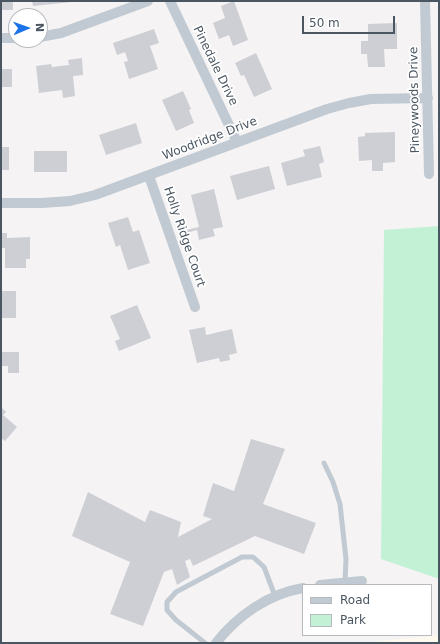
<!DOCTYPE html>
<style>
body{margin:0}
#map{position:relative;width:440px;height:644px;overflow:hidden;background:#f5f3f3;font-family:"DejaVu Sans",sans-serif}
canvas{display:block}
.frame{position:absolute;inset:0;border:2px solid #4a5661;pointer-events:none}
.legend{position:absolute;left:302px;top:584px;width:130px;height:52px;box-sizing:border-box;background:#fff;border:1px solid #b7bbc0;margin:0;padding:5px 7px;list-style:none;font-size:12px;color:#4a5661}
.legend li{display:flex;align-items:center;gap:8px;height:20px}
.legend b{width:20px;border:1px solid #b7bbc0}
.north{position:absolute;left:8px;top:8px;width:40px;height:40px;box-sizing:border-box;background:#fff;border:1px solid #b7bbc0;border-radius:50%;rotate:88deg;font-size:11px;font-weight:700;line-height:16px;text-align:center;color:#4a5661}
.north::after{content:'';display:block;margin:auto;width:14px;height:18px;background:#1a73e8;clip-path:polygon(50% 0,100% 100%,50% 72%,0 100%)}
.scale{position:absolute;left:302px;top:16px;width:93px;height:18px;box-sizing:border-box;border:2px solid #4a5661;border-top:0;padding-left:5px;font-size:12px;line-height:14px;white-space:nowrap;color:#4a5661;-webkit-text-stroke:3px #fff;paint-order:stroke}
</style>
<div id="map">
<canvas width="440" height="644"></canvas>
<div class="frame"></div>
<ul class="legend">
<li><b style="height:5px;background:#c1cad2"></b>Road</li>
<li><b style="height:11px;background:#c3f1d5"></b>Park</li>
</ul>
<div class="north">N</div>
<div class="scale">50 m</div>
</div>
<script>
const ctx = document.querySelector('canvas').getContext('2d');
ctx.lineJoin = 'round';
function fillPath(path, color) { ctx.fillStyle = color; ctx.fill(path, 'evenodd'); }
function strokePath(path, color, width, dash) { ctx.strokeStyle = color; ctx.lineWidth = width; ctx.lineCap = dash ? 'butt' : 'round'; ctx.setLineDash(dash || []); ctx.stroke(path); }
function label(font, color, halo, rows, align = 'center') {
  ctx.font = font + ' "DejaVu Sans",sans-serif'; ctx.lineWidth = 3.5; ctx.setLineDash([]); ctx.textBaseline = 'middle'; ctx.strokeStyle = halo; ctx.fillStyle = color; for (const [text, x, y, turn = 0] of rows) {
    ctx.save(); ctx.translate(x, y); ctx.rotate((+turn || 0) * Math.PI / 180); ctx.textAlign = isNaN(turn) ? turn : align; if (halo) ctx.strokeText(text, 0, 0); ctx.fillText(text, 0, 0); ctx.restore();
  }
}
const commercial = new Path2D(`
 M439,635V643H363Z`);
const green = new Path2D(`
 M439,226V579L381,559L384,230Z`);
const building = new Path2D(`
 M1,1H13V10H1Z
 M32,1H72V2L33,6Z
 M234,1L248,40L233,46L229,35L219,39L213,23L225,18L221,6Z
 M397,23V49H384L385,67H368L367,54H361V41H368V24Z
 M154,29L159,43L150,46L158,69L129,79L124,62L128,61L125,52L117,55L113,43Z
 M256,53L272,89L254,97L244,75L241,76L235,63Z
 M82,58L83,75L73,76L75,96L63,98L62,90L39,93L36,66L51,64L52,67L69,65L68,60Z
 M1,69H12V87H1Z
 M183,91L191,109L189,110L194,123L176,131L162,100Z
 M136,123L142,143L106,155L99,135Z
 M395,132V162L383,163V171H372V160L359,161L358,137L365,136V133Z
 M320,146L324,162L319,164L322,177L287,186L281,163L305,156L303,150Z
 M1,147H9V170H1Z
 M34,151H67V172H34Z
 M269,166L275,189L237,200L230,176Z
 M214,189L223,227L213,229L215,236L199,240L197,230L179,235L178,232L199,227L191,195Z
 M128,217L133,232L139,230L150,263L128,270L120,245L116,247L108,223Z
 M1,233H7V238L30,237V259H26V268H5V248H1Z
 M1,291H16V318H1Z
 M137,305L151,338L119,351L115,341L120,339L110,316Z
 M205,327L206,335L232,329L237,353L229,355L230,360L220,362L219,358L197,363L189,330Z
 M1,352H19V373H8V366H1Z
 M1,407L6,412L3,415L17,427L5,441L1,438Z
 M251,439L285,449L263,504L316,523L304,554L255,536L193,566L190,559L185,561L190,577L177,585L172,569L164,572L143,626L110,614L130,562L72,536L88,492L145,522L150,510L181,522L178,537L212,519L203,516L213,483L234,491Z`);
const service = new Path2D(`
 M324,463L333,482L340,504L346,559L345,583
 M205,643L176,620L167,610V602L176,592L242,557H253L264,567L275,596`);
const minor = new Path2D(`
 M170,1L237,142
 M425,1L429,174
 M40,37L61,33L148,1
 M1,38H16
 M149,176L195,307
 M1,203H42L70,201L95,195L327,109L349,103L371,99L428,98
 M320,585L362,581
 M216,643C237,616 268,594 303,588`);
const streetNames = [
 ["Pinedale Drive",215,66,64],
 ["Pineywoods Drive",415,100,-91],
 ["Woodridge Drive",210,139,-21],
 ["Holly Ridge Court",184,237,71]
];
fillPath(commercial, '#fdf9ef');
fillPath(green, '#c3f1d5');
fillPath(building, '#cdcfd5');
strokePath(service, '#c1cad2', 5);
strokePath(minor, '#c1cad2', 10);
label('12px', '#4a5661', '#fff', streetNames);
</script>
